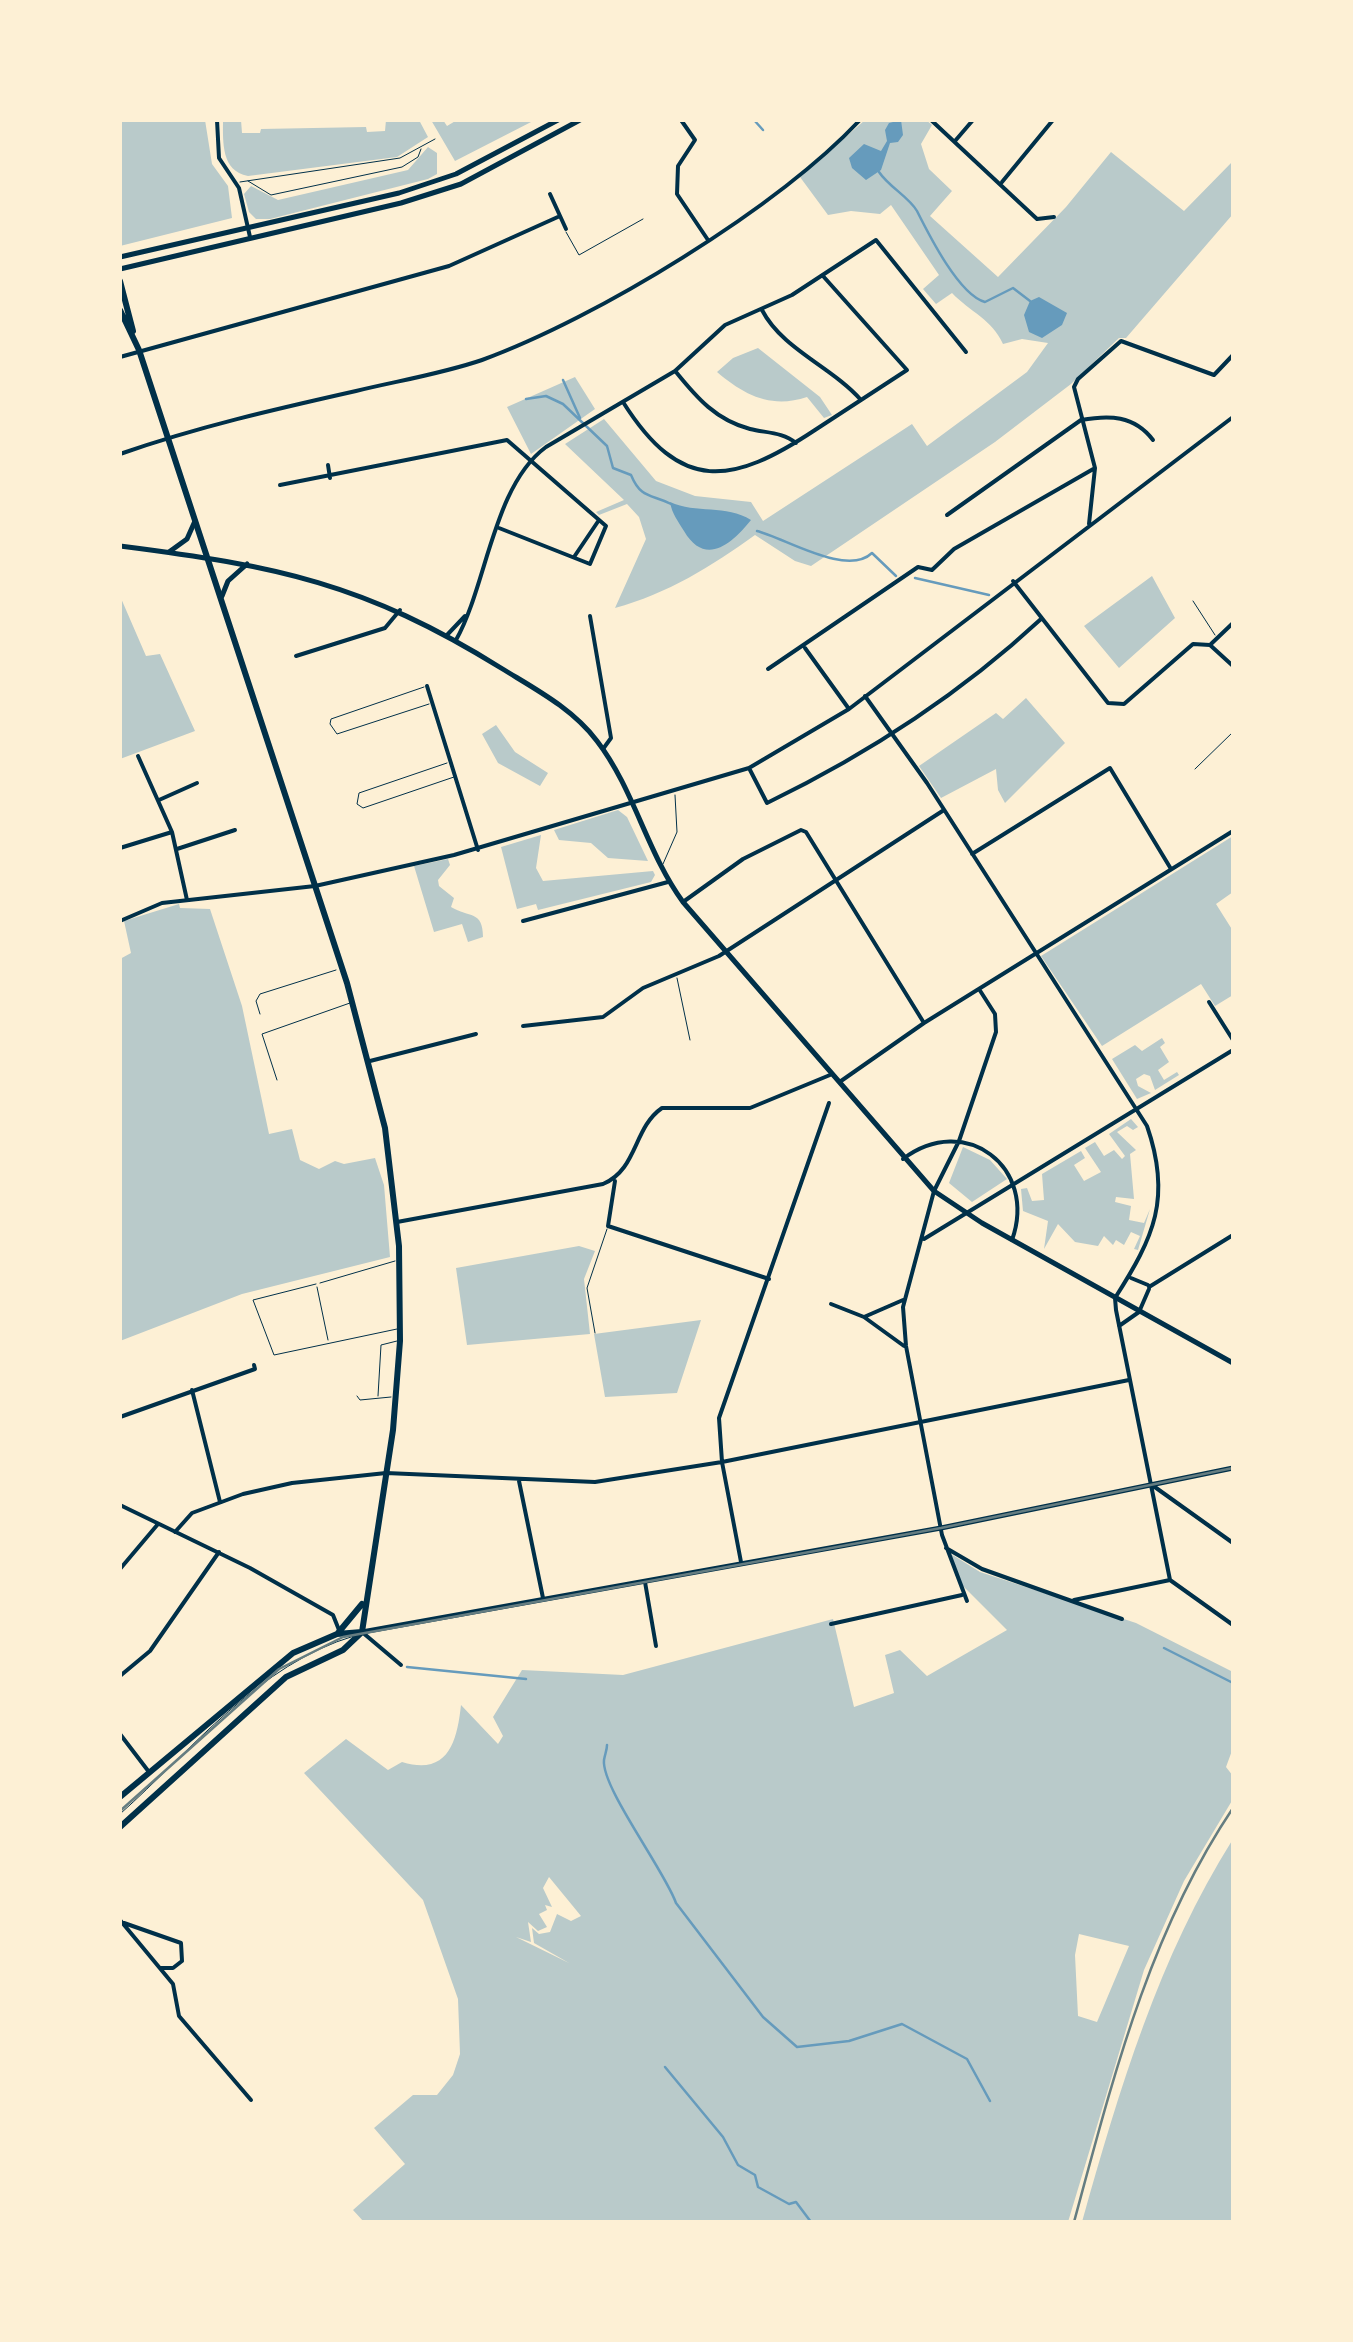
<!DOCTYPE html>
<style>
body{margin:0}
#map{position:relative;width:1353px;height:2342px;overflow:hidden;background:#fdf0d5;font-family:"PT Sans",sans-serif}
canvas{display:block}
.frame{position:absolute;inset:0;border:122px solid #fdf0d5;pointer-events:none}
</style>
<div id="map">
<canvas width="1353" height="2342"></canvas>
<div class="frame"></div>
</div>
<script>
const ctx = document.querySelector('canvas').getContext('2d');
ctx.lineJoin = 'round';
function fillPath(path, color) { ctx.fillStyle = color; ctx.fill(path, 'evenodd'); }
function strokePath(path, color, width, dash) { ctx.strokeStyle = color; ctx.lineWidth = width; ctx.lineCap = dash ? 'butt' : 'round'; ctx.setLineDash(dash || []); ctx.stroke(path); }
const green = new Path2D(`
 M120,120H205L212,164L228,186L232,218L120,246Z
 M223,120H241L242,133H260L261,129L366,127L367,132L385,131L386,120H419L428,137L397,157L248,176C221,171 223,142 223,120Z
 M431,120H443L447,126L457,120H535L455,161Z
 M865,120H926L932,125L921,144L929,169L952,191L930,216L998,277L1066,207L1111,152L1184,211L1233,161V214L1126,338H1119L1071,384L995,442L811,566L795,561L755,535C712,566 667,594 615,608L646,539L639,517L627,504L599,515L596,512L624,500L565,444L604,419L656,481L695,496L751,502L763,521L912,424L927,446L1027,372L1048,343L1022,339L1003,344C992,319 970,312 952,293L936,304L923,289L939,275L891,205L880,214L851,211L828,215L800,177Z
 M428,147L437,153V174L428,179L270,219H256L249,212L244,194L251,186L278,200L408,170Z
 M758,348L820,397L832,415L824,418L807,397C771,409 744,395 717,372L733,358Z
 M575,377L595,409L531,454L507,407Z
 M1152,576L1175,618L1119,668L1084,626Z
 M120,596L146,656L160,654L195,731L120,759Z
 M1026,698L1065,743L1005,803L998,790L996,769L941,798L919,766L996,713L1003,719Z
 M496,725L515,752L548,773L540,786L498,763L482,734Z
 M618,810L627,817L648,861L608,858L591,843L559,840L554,830Z
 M541,835L536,868L543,881L653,871L655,875L651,882L538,910L536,904L517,909L501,847Z
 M1233,836V892L1216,904L1233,931V995L1215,1006L1201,984L1102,1046L1041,956Z
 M448,859L450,865L438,880L439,886L454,898L451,907C469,918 483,910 483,937L468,942L462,924L434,932L414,866Z
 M179,904L180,908L210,909L242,1006L269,1134L292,1129L300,1160L319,1169L335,1161L344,1164L375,1158L384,1185L390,1257L242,1294L120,1341V959L131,953L124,921Z
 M1162,1038L1165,1043L1160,1047L1169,1062L1158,1070L1164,1080L1177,1072L1179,1075L1155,1090L1150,1076L1144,1074L1136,1079L1138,1086L1151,1093L1137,1099L1112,1059L1135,1045L1142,1051Z
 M1131,1119L1138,1127L1133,1130L1127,1126L1117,1132L1136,1150L1130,1154L1134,1199L1116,1197L1115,1202L1131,1206L1129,1220L1144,1223L1150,1209L1138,1250L1134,1249L1140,1236L1131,1232L1124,1245L1116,1240L1113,1245L1104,1236L1098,1246L1075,1242L1058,1224L1044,1249L1048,1221L1023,1211L1021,1189L1027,1188L1032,1201L1044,1200L1042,1174L1081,1151L1085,1158L1074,1165L1084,1181L1101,1172L1085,1148L1095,1142L1104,1156L1114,1150L1122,1159L1125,1156L1109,1134Z
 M963,1147L990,1160L1007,1179L972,1202L949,1183Z
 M579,1246L595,1251L584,1279L590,1334L467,1345L456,1268Z
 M701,1320L677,1393L605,1397L594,1334Z
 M951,1554L980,1572L1136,1623L1233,1672V1748L1226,1767L1233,1776V1799L1184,1881L1144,1970L1068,2222H364L353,2210L405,2164L374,2128L413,2095H437L453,2075L460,2054L458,1999L423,1900L304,1773L346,1739L388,1770L402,1762C448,1776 457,1742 461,1705L498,1744L503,1736L493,1717L522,1670L623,1675L833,1619L854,1707L894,1693L885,1655L900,1650L927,1676L1007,1630L961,1584ZM549,1877L581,1916L571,1921L557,1914L550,1932L539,1934L532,1928L534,1943L569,1963L516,1937L531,1942L528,1922L538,1931L547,1927L539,1914L547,1910L545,1905L552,1907L543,1888ZM1079,1934L1129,1946L1097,2022L1078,2016L1075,1955Z
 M1233,1839V2222H1082C1119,2090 1159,1956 1233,1839Z`);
const water = new Path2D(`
 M901,120L903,135L898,142L890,143L881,170L866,180L852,168L849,158L864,144L881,151L887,141L885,130L889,123Z
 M1039,297L1067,313L1062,325L1042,338L1029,332L1024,315L1030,301Z
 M670,502C696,514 726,504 751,520C732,544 705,567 684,531C678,521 672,514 670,502Z`);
const stream = new Path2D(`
 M754,120L763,130
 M879,172C889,187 909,197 917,211C929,235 959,295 985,302L1013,288L1030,301
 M563,380L580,418
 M526,399L546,396L563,404L607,446L613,468L631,475C641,499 651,494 671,504
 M757,531C785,538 847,577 872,553L896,576
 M915,578L989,595
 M1164,1648L1233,1683
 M407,1667L526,1679
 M607,1745C607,1750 605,1754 604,1760C601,1787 665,1871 676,1903L763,2017L797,2047L849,2041L902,2024L967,2059L990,2101
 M665,2067L723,2137L738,2165L755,2175L758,2187L789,2204L796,2202L811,2222`);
const service = new Path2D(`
 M248,181L271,195L402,167L418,157L421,149
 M240,182L400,158L435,139
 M566,232L579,255L643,219
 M1193,601L1215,635
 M424,687L331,719L330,724L337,734L429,704
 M447,763L359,793L357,804L363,808L454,777
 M1195,769L1233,732
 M663,864L677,832L675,795
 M677,978L690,1040
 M260,1014L256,1001L260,994L336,970
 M277,1080L262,1034L350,1003
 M320,1283L395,1261
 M316,1284L253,1300L274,1355L397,1329
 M317,1287L328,1340
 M595,1333L587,1288L607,1229
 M357,1396L360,1400L391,1397
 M378,1396L381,1345L397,1341
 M120,1814C192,1750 259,1664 354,1636`);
const minor = new Path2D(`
 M217,120L219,158L239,188L250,237
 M681,120L695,140L678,166L677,194L708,240
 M931,120L1037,219L1054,217
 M955,141L973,120
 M1002,182L1053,120
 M550,194L566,229
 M762,310C782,349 832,367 861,400
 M120,357L449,266L560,216
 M676,372C697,398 716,420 750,429C766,433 783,432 796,443
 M623,402C681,494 732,485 815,430C846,410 876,390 907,370L823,276
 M120,454C197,427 276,409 356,391C397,381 441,374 482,360C597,318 776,209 860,120
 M328,465L330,478
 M280,485L507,440L606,526L590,564L499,528
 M947,515L1081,420C1109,415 1134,415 1153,440
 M1089,524L1095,468L1074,387L1078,379L1121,341L1214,375L1233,355
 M574,557L599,520
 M1013,581L1108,703L1124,704L1193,644L1210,645L1233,666
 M590,616L611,738L603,749
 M447,635L465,616
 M456,640C487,585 493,486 546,447L675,371L725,325L792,295L876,240L966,352
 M1211,644L1233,623
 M805,648L849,709
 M296,656L385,628L400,610
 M768,669L918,567L932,570L954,549L1095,468
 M427,686L478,850
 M865,696L927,783L1147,1126C1172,1198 1154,1237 1115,1298L1116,1310L1170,1580L1233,1625
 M138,756L172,832L187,900
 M749,768L767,803C868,754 958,696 1041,619
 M159,800L197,783
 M120,848L172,832
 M177,849L235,830
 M972,854L1110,768L1171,869
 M683,902L743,859L801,830L806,832L924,1023
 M120,921L162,903L315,886L454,855L749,768L849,709L1233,417
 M523,921L668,882
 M1209,1002L1233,1040
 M523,1026L603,1017L643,988L719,956L944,810
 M370,1061L476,1034
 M841,1081L924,1023L1233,831
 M903,1159C965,1112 1038,1167 1012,1240
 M615,1181L608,1226L769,1279
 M397,1222L603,1184C638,1169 633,1128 662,1108H750L830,1075
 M924,1239L1233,1050
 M1131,1278L1148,1285
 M1149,1287L1233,1235
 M831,1304L864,1317L904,1346
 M864,1317L903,1300
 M1119,1326L1139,1312L1149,1289
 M192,1390L220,1502
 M120,1417L255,1369L254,1365
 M519,1481L543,1598
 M1152,1485L1233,1543
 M120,1505L250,1568L333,1615L339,1630
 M175,1532L192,1513L243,1494L292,1483L386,1473L595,1482L722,1462L1129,1380
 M946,1548L982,1569L1122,1619
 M741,1562L722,1462L719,1418L829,1103
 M120,1569L158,1524
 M645,1582L656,1646
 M1074,1600L1170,1580
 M967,1601L942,1535L906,1346L903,1307L934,1191L959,1141L996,1032L995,1014L979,989
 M831,1624L962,1595
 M362,1632L401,1665
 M120,1676L150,1651L219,1552
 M120,1734L149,1772
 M120,1920L173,1984L179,2016L251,2100
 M124,1923L181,1943L182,1961L173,1968H160`);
const tertiary = new Path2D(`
 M120,546C277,566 364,583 501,668C535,689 572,708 597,741C634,789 647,853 683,902L934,1191L982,1223L1233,1363
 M169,552L187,539L195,521
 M222,596L228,581L247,564`);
const secondary = new Path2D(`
 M120,257L399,193L456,174L558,120
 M120,269L401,203L461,184L580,120
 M362,1632L941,1528L1233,1468`);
const primary = new Path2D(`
 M120,281L133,331
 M120,310L139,350L347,983L385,1128L399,1246L400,1341L393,1430L362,1632
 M338,1633L362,1604
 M120,1797L293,1653L337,1634L362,1632
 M120,1827L286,1677L343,1650L362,1632`);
const tram = new Path2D(`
 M120,1811L279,1669L343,1637L941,1528L1233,1468`);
const rail = new Path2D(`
 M1074,2222C1113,2078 1149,1933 1233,1808`);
fillPath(green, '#b9caca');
fillPath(water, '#669bbc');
strokePath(stream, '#669bbc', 2.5);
strokePath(service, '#003049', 1);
strokePath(minor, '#003049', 4);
strokePath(tertiary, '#003049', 5);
strokePath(secondary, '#003049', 5);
strokePath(primary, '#003049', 6);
strokePath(tram, '#657d81', 2.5);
strokePath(rail, '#657d81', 2.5);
</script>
